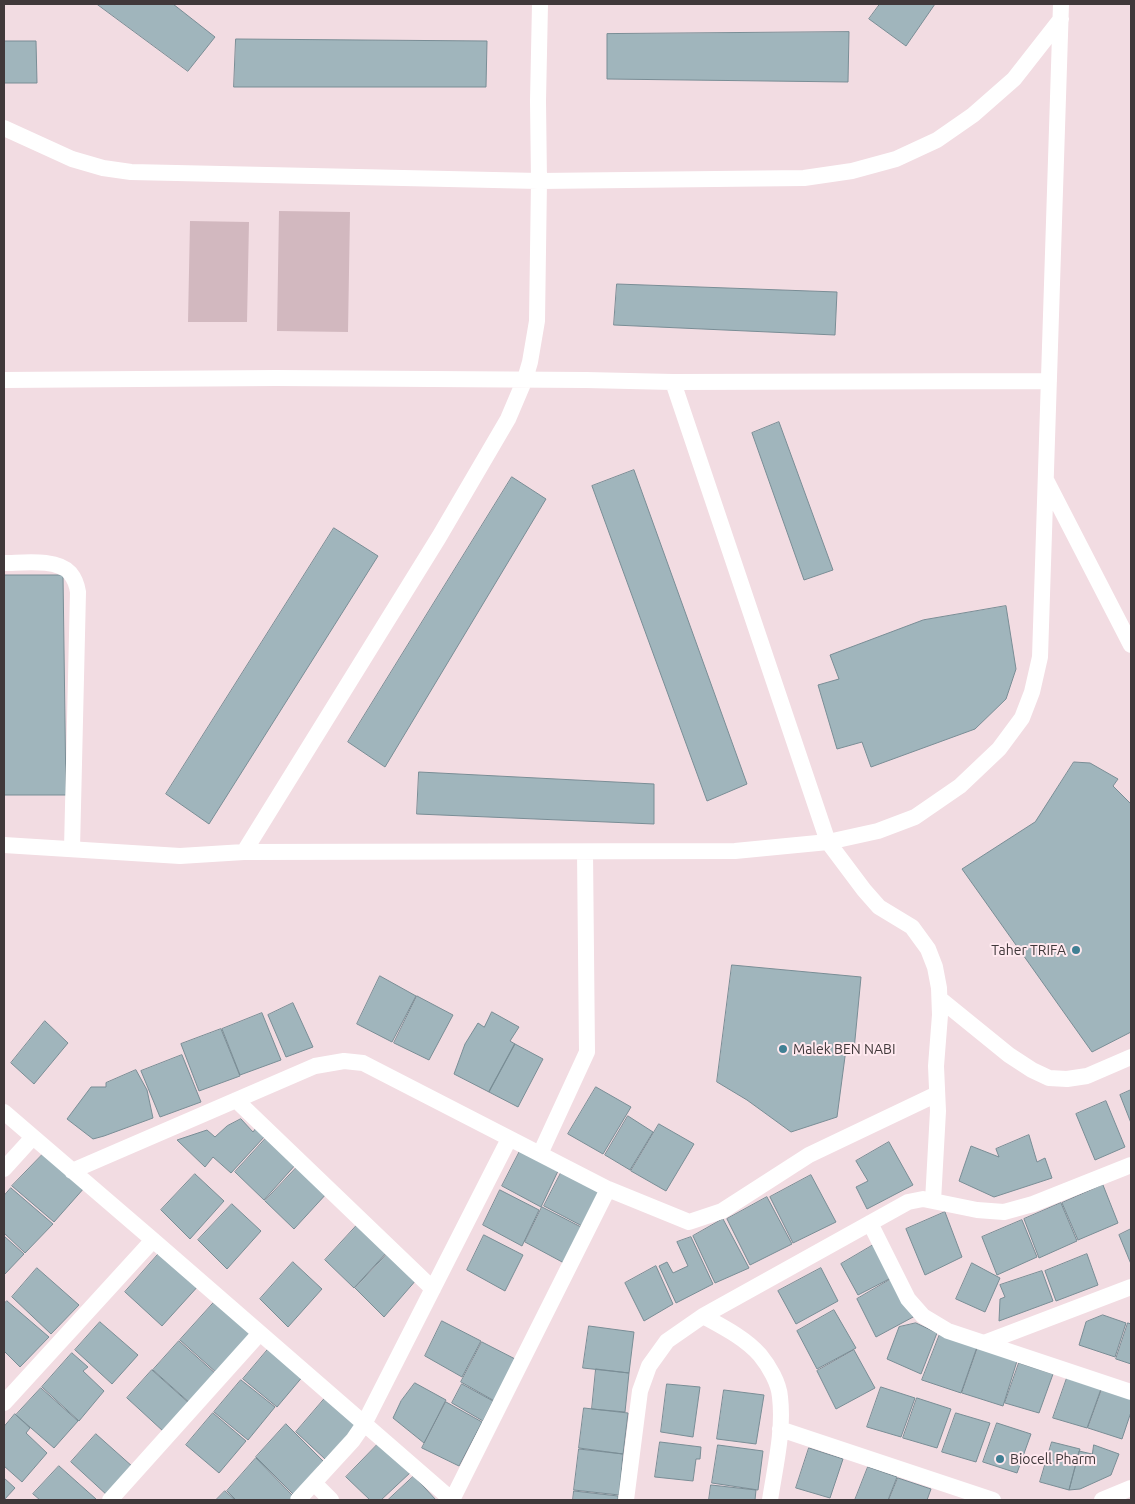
<!DOCTYPE html>
<style>
body{margin:0}
#map{position:relative;width:1135px;height:1504px;overflow:hidden;background:#f2dce2;font-family:Ubuntu,sans-serif}
canvas{display:block}
.frame{position:absolute;inset:0;border:5px solid #40383a;pointer-events:none}
</style>
<div id="map">
<canvas width="1135" height="1504"></canvas>
<div class="frame"></div>
</div>
<script>
const ctx = document.querySelector('canvas').getContext('2d');
ctx.lineJoin = 'round';
function fillPath(path, color) { ctx.fillStyle = color; ctx.fill(path, 'evenodd'); }
function strokePath(path, color, width, dash) { ctx.strokeStyle = color; ctx.lineWidth = width; ctx.lineCap = dash ? 'butt' : 'round'; ctx.setLineDash(dash || []); ctx.stroke(path); }
function label(font, color, halo, rows, align = 'center') {
  ctx.font = font + ' Ubuntu,sans-serif'; ctx.lineWidth = 4; ctx.setLineDash([]); ctx.textBaseline = 'middle'; ctx.strokeStyle = halo; ctx.fillStyle = color; for (const [text, x, y, turn = 0] of rows) {
    ctx.save(); ctx.translate(x, y); ctx.rotate((+turn || 0) * Math.PI / 180); ctx.textAlign = isNaN(turn) ? turn : align; if (halo) ctx.strokeText(text, 0, 0); ctx.fillText(text, 0, 0); ctx.restore();
  }
}
const green = new Path2D(`
 M279,211L350,212L348,332L277,331Z
 M190,221L249,222L247,322H188Z`);
const building = new Path2D(`
 M97,4H173L215,37L188,71Z
 M880,4H935L906,46L869,19Z
 M849,32L848,82L607,79V34Z
 M236,39L487,41L486,87H234Z
 M4,41H36L37,83H4Z
 M617,284L837,292L835,335L614,325Z
 M779,422L833,570L804,580L752,433Z
 M634,470L747,784L707,801L592,486Z
 M512,477L546,499L385,767L348,742Z
 M334,528L378,556L209,824L166,794Z
 M4,575H63L66,795H4Z
 M1006,606L1016,669L1006,699L975,729L871,767L862,742L837,749L818,685L839,679L830,655L923,620Z
 M1074,762L1090,763L1118,779L1113,786L1131,804V1032L1092,1052L962,869L1035,822Z
 M419,772L654,784V824L417,814Z
 M732,965L861,977L854,1050L846,1049L837,1117L791,1132L747,1100L717,1082Z
 M380,976L416,996L392,1042L357,1024Z
 M417,996L453,1015L429,1060L394,1043Z
 M293,1003L313,1047L286,1057L268,1015Z
 M492,1012L519,1027L510,1041L515,1044L489,1092L454,1074L465,1044L478,1023L484,1027Z
 M262,1013L281,1060L240,1075L222,1029Z
 M45,1021L68,1043L34,1084L11,1063Z
 M221,1029L240,1076L199,1091L181,1044Z
 M515,1044L543,1059L518,1107L489,1092Z
 M182,1055L201,1102L160,1117L141,1071Z
 M136,1070L147,1090L153,1118L104,1136L93,1139L67,1119L91,1087H106V1083Z
 M596,1087L631,1107L603,1154L568,1134Z
 M1131,1090V1123L1120,1095Z
 M1106,1101L1125,1147L1095,1160L1076,1114Z
 M628,1116L653,1132L630,1170L605,1155Z
 M241,1119L253,1132L256,1128L265,1136L231,1173L213,1157L205,1167L177,1140L207,1130L215,1137L227,1126Z
 M659,1124L694,1144L666,1191L631,1171Z
 M1029,1135L1037,1162L1045,1158L1052,1178L994,1197L959,1181L971,1146L999,1157L996,1149Z
 M268,1136L297,1163L264,1200L235,1172Z
 M889,1142L913,1185L867,1209L856,1187L868,1181L856,1161Z
 M520,1151L558,1171L541,1207L502,1186Z
 M45,1152L85,1187L54,1222L12,1186Z
 M299,1165L328,1192L294,1229L265,1201Z
 M562,1171L601,1191L584,1227L544,1206Z
 M195,1174L224,1201L190,1239L161,1210Z
 M811,1175L836,1222L793,1243L770,1197Z
 M1103,1185L1118,1223L1078,1240L1062,1203Z
 M11,1188L53,1224L25,1253L4,1233V1196Z
 M500,1190L539,1210L522,1246L483,1225Z
 M767,1197L792,1244L750,1265L727,1219Z
 M1061,1203L1077,1241L1039,1258L1024,1219Z
 M232,1204L261,1231L227,1269L198,1240Z
 M542,1207L581,1227L564,1263L525,1242Z
 M945,1212L962,1257L925,1275L906,1229Z
 M723,1219L749,1268L715,1283L693,1236Z
 M1022,1220L1037,1257L997,1275L982,1237Z
 M359,1223L388,1251L354,1288L325,1260Z
 M1131,1229V1264L1119,1235Z
 M484,1235L523,1255L505,1291L467,1270Z
 M4,1236L24,1254L4,1275Z
 M691,1237L713,1284L676,1303L659,1266L667,1262L673,1273L688,1266L677,1242Z
 M875,1244L893,1277L858,1295L841,1264Z
 M162,1250L200,1284L162,1326L125,1292Z
 M389,1252L417,1279L384,1317L355,1288Z
 M1087,1254L1098,1285L1056,1301L1045,1271Z
 M293,1262L322,1289L288,1327L260,1299Z
 M972,1263L1000,1278L985,1312L956,1299Z
 M656,1266L673,1304L644,1321L625,1283Z
 M37,1268L79,1305L51,1334L12,1297Z
 M821,1268L838,1301L796,1324L778,1291Z
 M1042,1271L1053,1301L999,1321L1000,1299L1005,1297L1000,1285Z
 M893,1278L915,1316L876,1337L857,1299Z
 M217,1299L255,1332L218,1374L180,1340Z
 M7,1301L49,1337L20,1367L4,1351V1304Z
 M834,1310L856,1348L817,1369L797,1331Z
 M1103,1315L1126,1323L1115,1357L1079,1345L1086,1322Z
 M442,1321L481,1341L462,1377L425,1356Z
 M100,1322L138,1355L112,1384L75,1350Z
 M916,1323L937,1333L921,1374L887,1359L899,1327Z
 M1128,1323L1131,1324V1364L1116,1359Z
 M589,1326L634,1332L629,1373L583,1368Z
 M940,1334L977,1347L961,1393L922,1380Z
 M179,1341L216,1374L191,1404L153,1370Z
 M482,1342L519,1361L498,1403L461,1382Z
 M270,1347L304,1375L277,1407L243,1379Z
 M978,1347L1017,1361L1003,1406L962,1393Z
 M854,1350L875,1388L836,1409L817,1371Z
 M72,1353L88,1367L83,1371L104,1391L79,1421L42,1387Z
 M1019,1363L1053,1374L1039,1413L1005,1403Z
 M596,1369L629,1373L625,1412L592,1409Z
 M152,1370L190,1404L164,1432L127,1398Z
 M1067,1378L1101,1389L1087,1428L1053,1418Z
 M241,1380L275,1407L248,1440L214,1412Z
 M415,1383L446,1400L424,1443L393,1418L401,1401Z
 M462,1384L493,1401L483,1421L452,1403Z
 M667,1384L700,1387L693,1437L661,1432Z
 M881,1387L915,1398L901,1437L867,1427Z
 M41,1388L78,1421L54,1448L16,1415Z
 M1102,1389L1131,1398V1412L1122,1439L1088,1428Z
 M724,1390L764,1395L756,1444L717,1439Z
 M326,1397L358,1424L325,1459L296,1432Z
 M917,1398L951,1409L937,1448L903,1438Z
 M446,1402L482,1422L459,1466L422,1448Z
 M584,1408L628,1413L623,1454L579,1448Z
 M213,1413L246,1441L219,1473L186,1445Z
 M956,1413L990,1423L976,1462L942,1452Z
 M15,1414L30,1428L26,1433L47,1453L22,1482L4,1466V1427Z
 M997,1423L1031,1434L1017,1473L983,1462Z
 M286,1424L323,1461L294,1495L256,1457Z
 M96,1434L133,1467L108,1496L71,1462Z
 M660,1442L701,1447L700,1459H696L693,1481L655,1477Z
 M1052,1442L1080,1449L1069,1490L1040,1482Z
 M378,1444L411,1472L381,1500H370L346,1477Z
 M718,1445L763,1451L758,1490L712,1483Z
 M1094,1445L1119,1454L1111,1475L1080,1489L1069,1490L1079,1451L1092,1454Z
 M809,1448L843,1459L830,1498L796,1488Z
 M579,1449L623,1454L619,1495L574,1490Z
 M256,1458L293,1496L289,1500H236L227,1491Z
 M59,1466L96,1499L95,1500H40L33,1494Z
 M868,1467L897,1477L888,1500H855Z
 M414,1476L436,1500H388Z
 M4,1478L15,1488L4,1500Z
 M898,1478L931,1489L927,1500H889Z
 M711,1485L756,1490L755,1500H709Z
 M225,1491L235,1500H216Z
 M574,1491L618,1496V1500H573Z`);
const street = new Path2D(`
 M4,128L72,159L103,168L131,172L539,181L804,178L852,171L896,159L937,140L973,115L1014,79L1061,19
 M4,380L276,378L586,380L673,382L1049,381
 M673,382L828,842L864,890L879,907L912,927L928,949L935,967L939,988L940,1015L936,1066L938,1111L933,1201
 M1046,480L1131,645
 M4,563C22,563 57,558 70,573C75,579 77,585 78,592L72,849
 M4,845L180,856L244,852L735,851L828,842L878,831L915,817L960,786L999,749L1022,718L1032,692L1040,657L1061,4
 M244,852L439,537L508,419L525,379L530,362L537,321L539,181L538,101L540,4
 M940,999L1009,1055L1032,1070L1049,1078L1067,1079L1087,1076L1131,1057
 M236,1100L433,1289
 M4,1112L153,1240L444,1493L450,1500
 M540,1154L587,1052L585,852
 M4,1169L33,1137
 M72,1171L315,1066L344,1061L363,1063L608,1189L452,1500
 M608,1189L689,1222L722,1211L809,1155L937,1094
 M870,1223L908,1299L923,1316L948,1331L1131,1392
 M703,1316C723,1327 745,1338 760,1355C769,1366 779,1383 780,1397C784,1431 775,1467 770,1500
 M984,1343L1131,1287
 M4,1403L153,1240
 M780,1429L993,1500
 M314,1483L331,1500
 M110,1500L260,1333
 M298,1500L353,1440L364,1424L509,1139
 M626,1500L640,1391L649,1366L667,1341L703,1316L908,1202L923,1199L977,1210L1004,1212L1033,1204L1131,1165
 M1102,1500L1131,1488`);
const markers = [
 [1076,950,5,"#418094"],
 [783,1049,5,"#418094"],
 [1000,1459,5,"#418094"]
];
const poiNames = [
 ["Taher TRIFA",1066,950,"right"],
 ["Malek BEN NABI",793,1049],
 ["Biocell Pharm",1010,1459]
];
fillPath(green, '#d2b8bf');
fillPath(building, '#a0b5bc');
strokePath(building, '#798d95', 1);
strokePath(street, '#fff', 16);
for (const [x, y, r, color] of markers) { const dot = new Path2D(); dot.arc(x, y, r, 0, 2 * Math.PI); ctx.fillStyle = color; ctx.fill(dot); strokePath(dot, '#ffe9ef', 2); }
label('14px', '#40383a', '#ffe9ef', poiNames, 'left');
</script>
